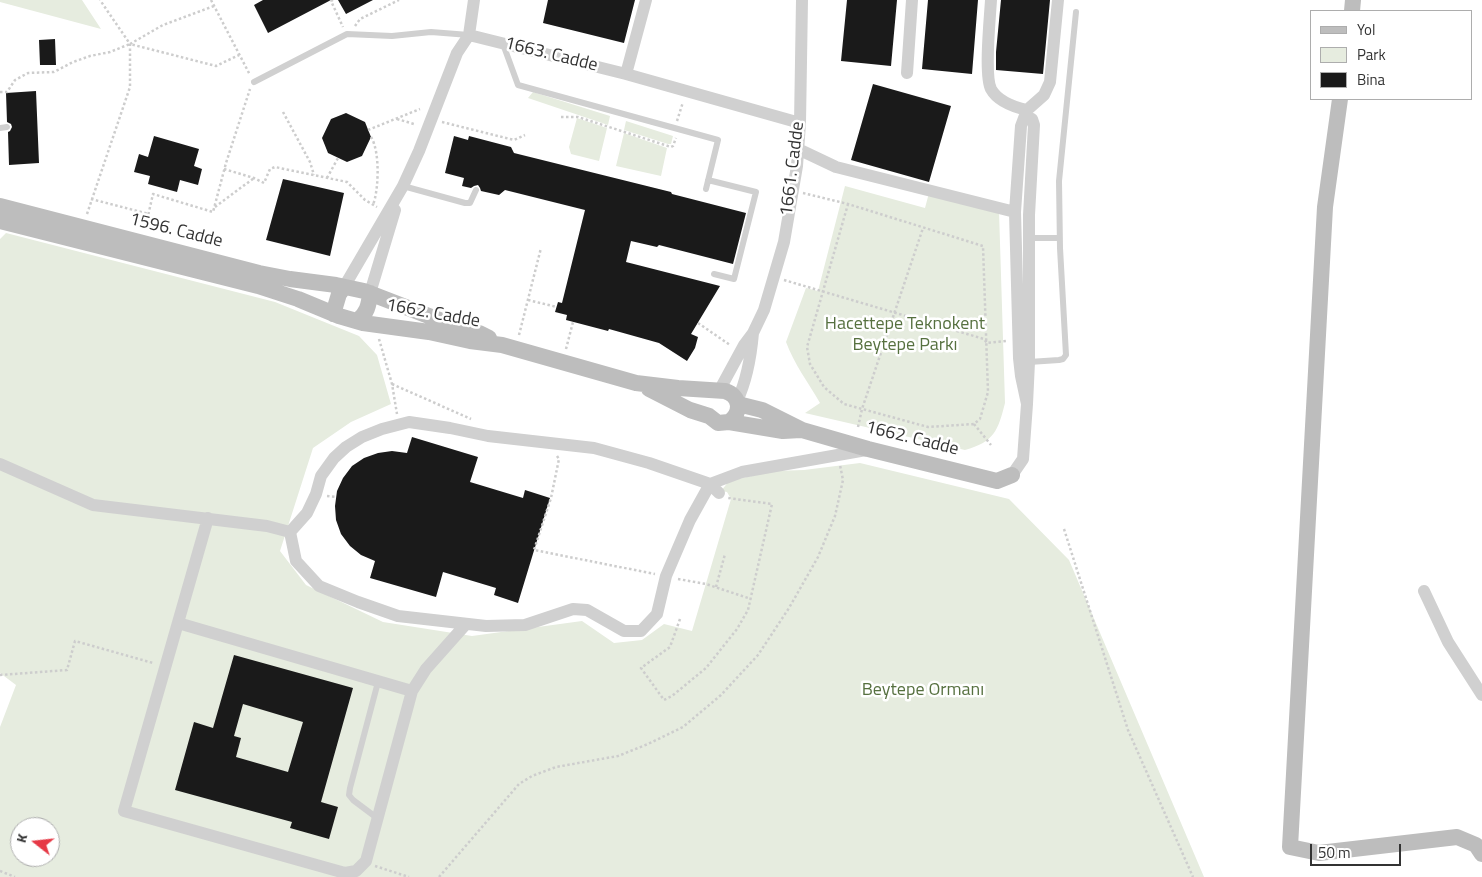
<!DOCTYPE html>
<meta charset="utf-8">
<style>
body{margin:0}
#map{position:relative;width:1482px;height:877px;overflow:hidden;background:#fff;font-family:"Titillium Web",sans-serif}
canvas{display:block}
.legend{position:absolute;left:1310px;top:10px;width:162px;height:90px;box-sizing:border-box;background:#fff;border:1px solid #adadad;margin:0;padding:6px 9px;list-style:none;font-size:15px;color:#333}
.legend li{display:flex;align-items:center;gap:10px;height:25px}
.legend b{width:25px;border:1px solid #adadad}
.north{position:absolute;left:10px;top:817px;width:50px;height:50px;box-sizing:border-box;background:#fff;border:1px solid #adadad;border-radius:50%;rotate:286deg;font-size:14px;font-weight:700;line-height:20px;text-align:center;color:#333}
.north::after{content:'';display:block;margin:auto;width:18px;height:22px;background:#e63946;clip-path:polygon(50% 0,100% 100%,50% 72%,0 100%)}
.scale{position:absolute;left:1310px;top:844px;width:91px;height:22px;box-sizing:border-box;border:2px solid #333;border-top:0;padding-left:6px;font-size:15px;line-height:18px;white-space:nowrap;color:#333;-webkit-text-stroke:4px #fff;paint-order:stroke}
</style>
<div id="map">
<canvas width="1482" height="877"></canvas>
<ul class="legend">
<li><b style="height:6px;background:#bdbdbd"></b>Yol</li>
<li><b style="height:14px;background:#e6ecdf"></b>Park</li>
<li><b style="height:14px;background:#1a1a1a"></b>Bina</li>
</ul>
<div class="north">K</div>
<div class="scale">50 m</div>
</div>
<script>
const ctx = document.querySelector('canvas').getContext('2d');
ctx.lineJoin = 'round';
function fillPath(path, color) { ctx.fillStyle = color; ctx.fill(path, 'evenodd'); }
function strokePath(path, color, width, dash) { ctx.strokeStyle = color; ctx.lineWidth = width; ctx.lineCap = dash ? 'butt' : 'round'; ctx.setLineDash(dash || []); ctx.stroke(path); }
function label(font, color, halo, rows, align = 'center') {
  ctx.font = font + ' "Titillium Web",sans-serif'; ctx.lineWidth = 5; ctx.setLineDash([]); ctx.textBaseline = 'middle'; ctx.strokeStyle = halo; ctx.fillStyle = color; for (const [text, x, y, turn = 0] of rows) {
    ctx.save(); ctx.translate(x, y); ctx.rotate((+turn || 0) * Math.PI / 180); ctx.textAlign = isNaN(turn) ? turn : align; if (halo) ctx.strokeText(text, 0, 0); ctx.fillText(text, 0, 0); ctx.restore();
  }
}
const green = new Path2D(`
 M0,0H82L101,29L0,2Z
 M533,92L610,116L608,125L528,98Z
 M577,118L607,128L599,161L571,154L569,147Z
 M626,121L673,136L671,144H668L624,130Z
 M624,133L667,148L661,176L616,166Z
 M845,186L925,208L929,193L999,211L1005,403C998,431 994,442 965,450L805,413L820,403C808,382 794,364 786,342L806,288L818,291Z
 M6,233L275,302L359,336L377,355L391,404L351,422L313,448L280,551L306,585L383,622L472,636L582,621L614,643L642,640L664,624L692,631L731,499L727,492L721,491L729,481L774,471L804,470L860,463L1009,499L1069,560L1204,877H0V727L16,685L0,673V239ZM20,827H50V857H20Z`);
const building = new Path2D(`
 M263,0H331L268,33L254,5Z
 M338,0H373L346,14Z
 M548,0H635L624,43L543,23Z
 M847,0H897L891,66L841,61Z
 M928,0H978L972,74L922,69Z
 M1001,0H1050L1043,74L996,70V52Z
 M55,39L56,65H40L39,40Z
 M873,84L951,106L929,182L851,160Z
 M36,91L39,163L9,165L8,132L10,131L12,127L11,124L7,122L6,93Z
 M346,113L365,122L371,137L362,156L347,162L328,153L322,138L331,119Z
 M154,136L199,149L194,166L202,169L198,185L180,180L177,192L148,184L150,176L134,172L139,154L148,157Z
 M454,136L468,140L469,136L511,147L514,153L671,192L672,194L746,213L733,264L659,245L657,247L631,241L626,262L720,286L691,334L698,337L695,348L687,361L659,343L609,329L608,331L566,320L567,315L555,312L558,302L562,303L585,210L505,190L499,195L481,191L480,188L478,185L474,186L471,188L462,186L464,178L445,173Z
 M283,179L344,193L330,256L266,240Z
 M412,437L478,457L470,482L523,498L525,490L550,498L518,603L494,595L496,588L443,572L436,597L370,578L375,561L361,555L350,546L341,534L336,520L335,506L337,491L343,478L352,466L364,458L378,453L392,451L407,453Z
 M234,655L353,688L321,802L338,807L329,839L290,828L292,822L175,790L194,722L213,728ZM243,704L303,722L288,772L236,757L241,738L234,736Z`);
const path = new Path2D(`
 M211,0L250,75
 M333,0L331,1L343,27
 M214,6L163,25L130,44L216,66L239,55
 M355,26L360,19L399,0
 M0,92H7L15,80L28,73L54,72L73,62L90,56L110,52L130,44
 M283,112L310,162L314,175
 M561,117H578L671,147L673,146L676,138
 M397,119L414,124
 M677,121L683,102
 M442,122L514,140L525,135
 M368,130L420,109
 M371,137C380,151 379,189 373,205
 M224,169L254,178L264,183L270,169L275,167L347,182L365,200L377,207
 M327,178L338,158
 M803,193L848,204L983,246L988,392L980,419L974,424L928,427L844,404L824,387L810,364L807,347L848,204
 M91,199L149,214
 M215,207L254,178
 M87,214L130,87V44L100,0
 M145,229L153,194L213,212L226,163L250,89
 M784,280L984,339L987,343L1006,341
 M528,300L557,307
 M698,323L730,345
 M519,335L541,248
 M379,339L392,384L397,414
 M566,349L573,322
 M392,384L471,419
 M974,424L991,445
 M858,427L862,409L923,228
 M557,456L559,459L551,498L534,550L655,574
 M327,496L336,497
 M1064,529L1128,730L1193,877
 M678,579L706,584L751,599
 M716,587L725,554
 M680,619L670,647L641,668L664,700L672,696L706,668L737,629L748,610L772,504L728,498
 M0,675L67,670L75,641L153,663
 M375,866L409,877
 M0,871L15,877
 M439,877L519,784L532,776L556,767L618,756L648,744L683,727L721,695L758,655L789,608L818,557L835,516L843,480L840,465`);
const lane = new Path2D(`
 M503,44L518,85L718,140L706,189
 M254,82L347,34L392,36L431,32L469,35
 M0,128L7,127
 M708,180L756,192L734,279L714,274
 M403,186L465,203H470L476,190
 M1029,238H1059
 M1029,362L1059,360L1063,359L1066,355L1060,248L1059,181L1076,12
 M377,818L353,800L349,795L350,788L378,682`);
const street = new Path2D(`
 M991,0C990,18 984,75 991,89C998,102 1014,107 1027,110
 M469,35L626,74L800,123
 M907,73L912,0
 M626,74L646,0
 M798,149L836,167L1015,212
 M344,287L403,186L419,151L457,53L469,35L474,0
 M370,293L395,210
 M719,391L744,345L753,333L764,310L784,242L797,166L800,123L802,0
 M737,401C747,380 751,356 753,333
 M1027,404L1021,376L1019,358L1015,212L1021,126L1027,110L1044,95L1050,82L1058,0
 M0,464L93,505L267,526L290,532
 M1012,475L1023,459L1027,404L1029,362V215L1034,125L1032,119L1025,116
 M719,493L710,484L649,463L594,448L488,436L450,428L409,422L382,429L362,437L346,447L334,458L321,476L316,494L307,513L290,532L296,561L319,586L358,602L398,616L486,626L525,625L573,609L587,610L624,631H641L657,614L666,576L690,520L710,484L742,472L866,450
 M208,518L124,811L345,873L356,871L366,861L412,691L426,669L466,624
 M1424,591L1448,642L1482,695
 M178,623L412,691`);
const secondary = new Path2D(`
 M1352,11L1353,0
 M1340,99L1325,207L1290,847L1319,853L1457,837L1476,845L1482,854
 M0,206L259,273L290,279L336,285L364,291L434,318L479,333L489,338
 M0,221L258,286L298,299L339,316L363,323L429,332L470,341L502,345L636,383L678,388L725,391C741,396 742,413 729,422
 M333,314L339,294L344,287
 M357,321C367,314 369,305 370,293
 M649,389L690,410L709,416L718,423L729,422L783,431L801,430
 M738,404L762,410L802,430L868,449L997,481L1012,475`);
const streetNames = [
 ["1663. Cadde",551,55,14],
 ["1661. Cadde",793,169,-83],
 ["1596. Cadde",176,231,14],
 ["1662. Cadde",433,314,10],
 ["1662. Cadde",912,439,14]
];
const parkNames = [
 ["Hacettepe Teknokent",905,325],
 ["Beytepe Parkı",905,346],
 ["Beytepe Ormanı",923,691]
];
fillPath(green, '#e6ecdf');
fillPath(building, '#1a1a1a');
strokePath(path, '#cdcdcd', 2.5, [2.5, 2.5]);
strokePath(lane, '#d0d0d0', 6);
strokePath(street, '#d0d0d0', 12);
strokePath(secondary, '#bdbdbd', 16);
label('18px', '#333', '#fff', streetNames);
label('18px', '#56703f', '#fff', parkNames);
</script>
